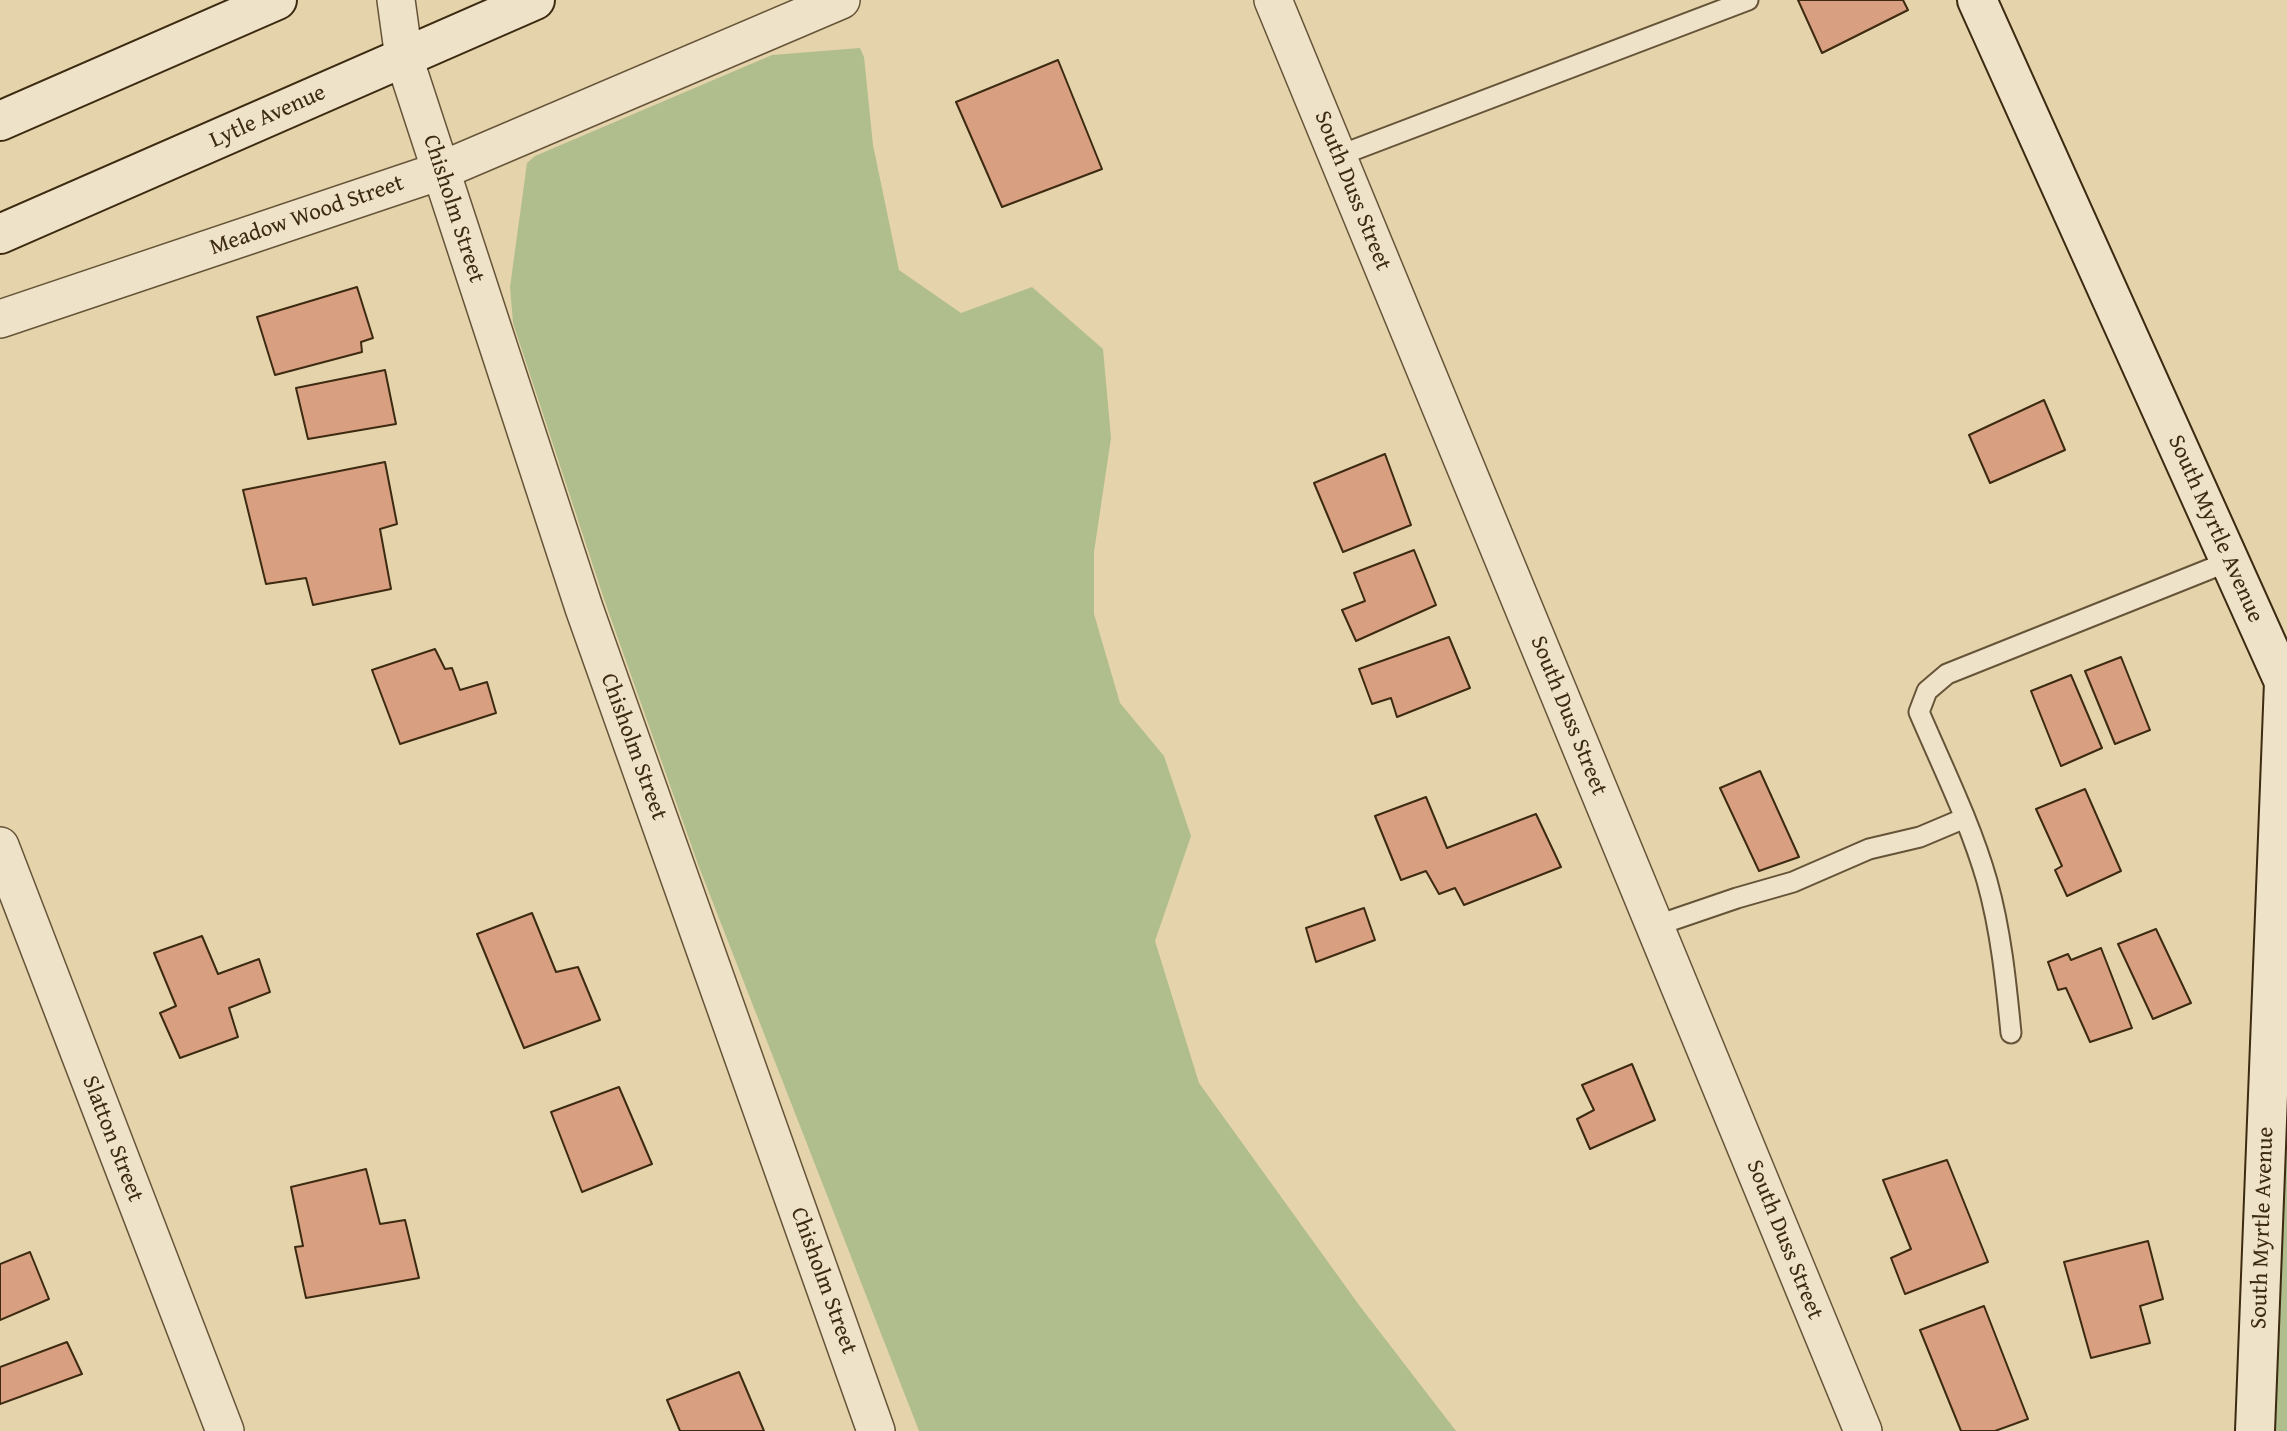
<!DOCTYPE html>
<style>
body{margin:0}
canvas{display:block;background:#e5d3ab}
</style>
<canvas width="2287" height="1431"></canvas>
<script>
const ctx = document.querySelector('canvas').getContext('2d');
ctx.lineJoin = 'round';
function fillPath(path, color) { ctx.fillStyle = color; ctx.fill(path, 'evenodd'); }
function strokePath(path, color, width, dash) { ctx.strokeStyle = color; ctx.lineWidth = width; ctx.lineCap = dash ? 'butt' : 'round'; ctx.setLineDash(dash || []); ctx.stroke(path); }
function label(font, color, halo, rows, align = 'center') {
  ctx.font = font + ' "Gentium Book Plus",serif'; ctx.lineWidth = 6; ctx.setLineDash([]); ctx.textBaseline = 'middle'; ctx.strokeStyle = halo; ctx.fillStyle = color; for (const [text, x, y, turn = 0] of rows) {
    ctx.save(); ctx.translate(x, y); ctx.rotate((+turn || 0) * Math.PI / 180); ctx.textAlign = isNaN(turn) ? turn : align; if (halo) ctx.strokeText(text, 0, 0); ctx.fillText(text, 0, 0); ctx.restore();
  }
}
const green = new Path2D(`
 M860,48L864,57L873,145L899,270L961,313L1032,287L1103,349L1111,438L1094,552V614L1120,703L1164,756L1191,836L1155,941L1199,1083L1359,1305L1456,1431H919L699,867L604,599L513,323L510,287L527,163L535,156L772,55Z
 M2287,689V1431H2255Z`);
const building = new Path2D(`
 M1798,0H1903L1908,10L1822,53Z
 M1058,60L1102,169L1002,207L956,102Z
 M357,287L373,338L361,342L362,352L275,375L257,317Z
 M385,370L396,424L308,439L296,388Z
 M2044,400L2065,450L1990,483L1969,435Z
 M1385,454L1411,525L1343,552L1314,483Z
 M385,462L397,524L380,529L391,589L313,605L306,578L266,584L243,490Z
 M1414,550L1436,605L1356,641L1342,610L1365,601L1354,573Z
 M1449,637L1470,688L1397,717L1391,698L1372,704L1359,669Z
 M435,649L445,669L452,668L460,690L487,682L496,713L400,744L372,670Z
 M2121,657L2150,730L2115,744L2085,671Z
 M2071,675L2102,748L2061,766L2031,691Z
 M1760,771L1799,857L1759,871L1720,788Z
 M2085,789L2121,871L2067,896L2055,870L2062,866L2036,809Z
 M1426,797L1447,848L1536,814L1561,867L1464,905L1455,888L1439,894L1426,871L1401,880L1375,816Z
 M1364,908L1375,940L1316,962L1306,928Z
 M532,913L556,972L578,967L600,1020L524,1048L477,934Z
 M2156,929L2191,1003L2153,1019L2118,944Z
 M202,936L218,974L259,959L270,992L229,1008L238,1037L180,1058L160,1013L176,1006L154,953Z
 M2101,948L2132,1028L2090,1042L2066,988L2058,990L2048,962L2068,954L2071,960Z
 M1632,1064L1655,1120L1590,1149L1577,1119L1594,1110L1582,1085Z
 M619,1087L652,1164L582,1192L551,1112Z
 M1947,1160L1988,1262L1905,1294L1891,1258L1911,1249L1883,1180Z
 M366,1169L380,1224L405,1220L419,1278L306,1298L295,1247L303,1246L291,1187Z
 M2148,1241L2163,1299L2140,1306L2150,1343L2091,1358L2064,1262Z
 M30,1252L49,1299L0,1320V1264Z
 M1984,1306L2028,1419L1995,1431H1961L1920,1330Z
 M67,1342L82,1374L0,1404V1367Z
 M739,1372L764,1431H680L667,1400Z`);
const lane = new Path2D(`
 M1338,156L1748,0
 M1655,926L1737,898L1793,882L1869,849L1920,837L1965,818
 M2011,1033C2006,982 2001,931 1987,881C1970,822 1943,768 1919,712L1927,691L1947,674L2230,561`);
const street = new Path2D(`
 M396,0L404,58L584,608L876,1431
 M1273,0L1863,1431
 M0,319L440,171L841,0
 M0,846L225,1431`);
const secondary = new Path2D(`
 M1977,0L2284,682L2255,1431
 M0,121L277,0
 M0,234L535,0`);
const streetNames = [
 ["Lytle Avenue",268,117,-24],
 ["South Duss Street",1352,191,68],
 ["Chisholm Street",453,209,72],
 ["Meadow Wood Street",307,216,-19],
 ["South Myrtle Avenue",2215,529,66],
 ["South Duss Street",1568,716,68],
 ["Chisholm Street",633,747,70],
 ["Slatton Street",112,1139,69],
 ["South Myrtle Avenue",2263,1228,-88],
 ["South Duss Street",1784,1240,68],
 ["Chisholm Street",823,1281,70]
];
fillPath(green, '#b0be8d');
fillPath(building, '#d99f81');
strokePath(building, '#3c2a11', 2);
strokePath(lane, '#665438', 23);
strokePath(street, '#665438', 40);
strokePath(secondary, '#3c2a11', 42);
strokePath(lane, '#eee2c8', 19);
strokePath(street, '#eee2c8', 37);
strokePath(secondary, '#eee2c8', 38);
label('23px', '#3c2a11', '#eee2c8', streetNames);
</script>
